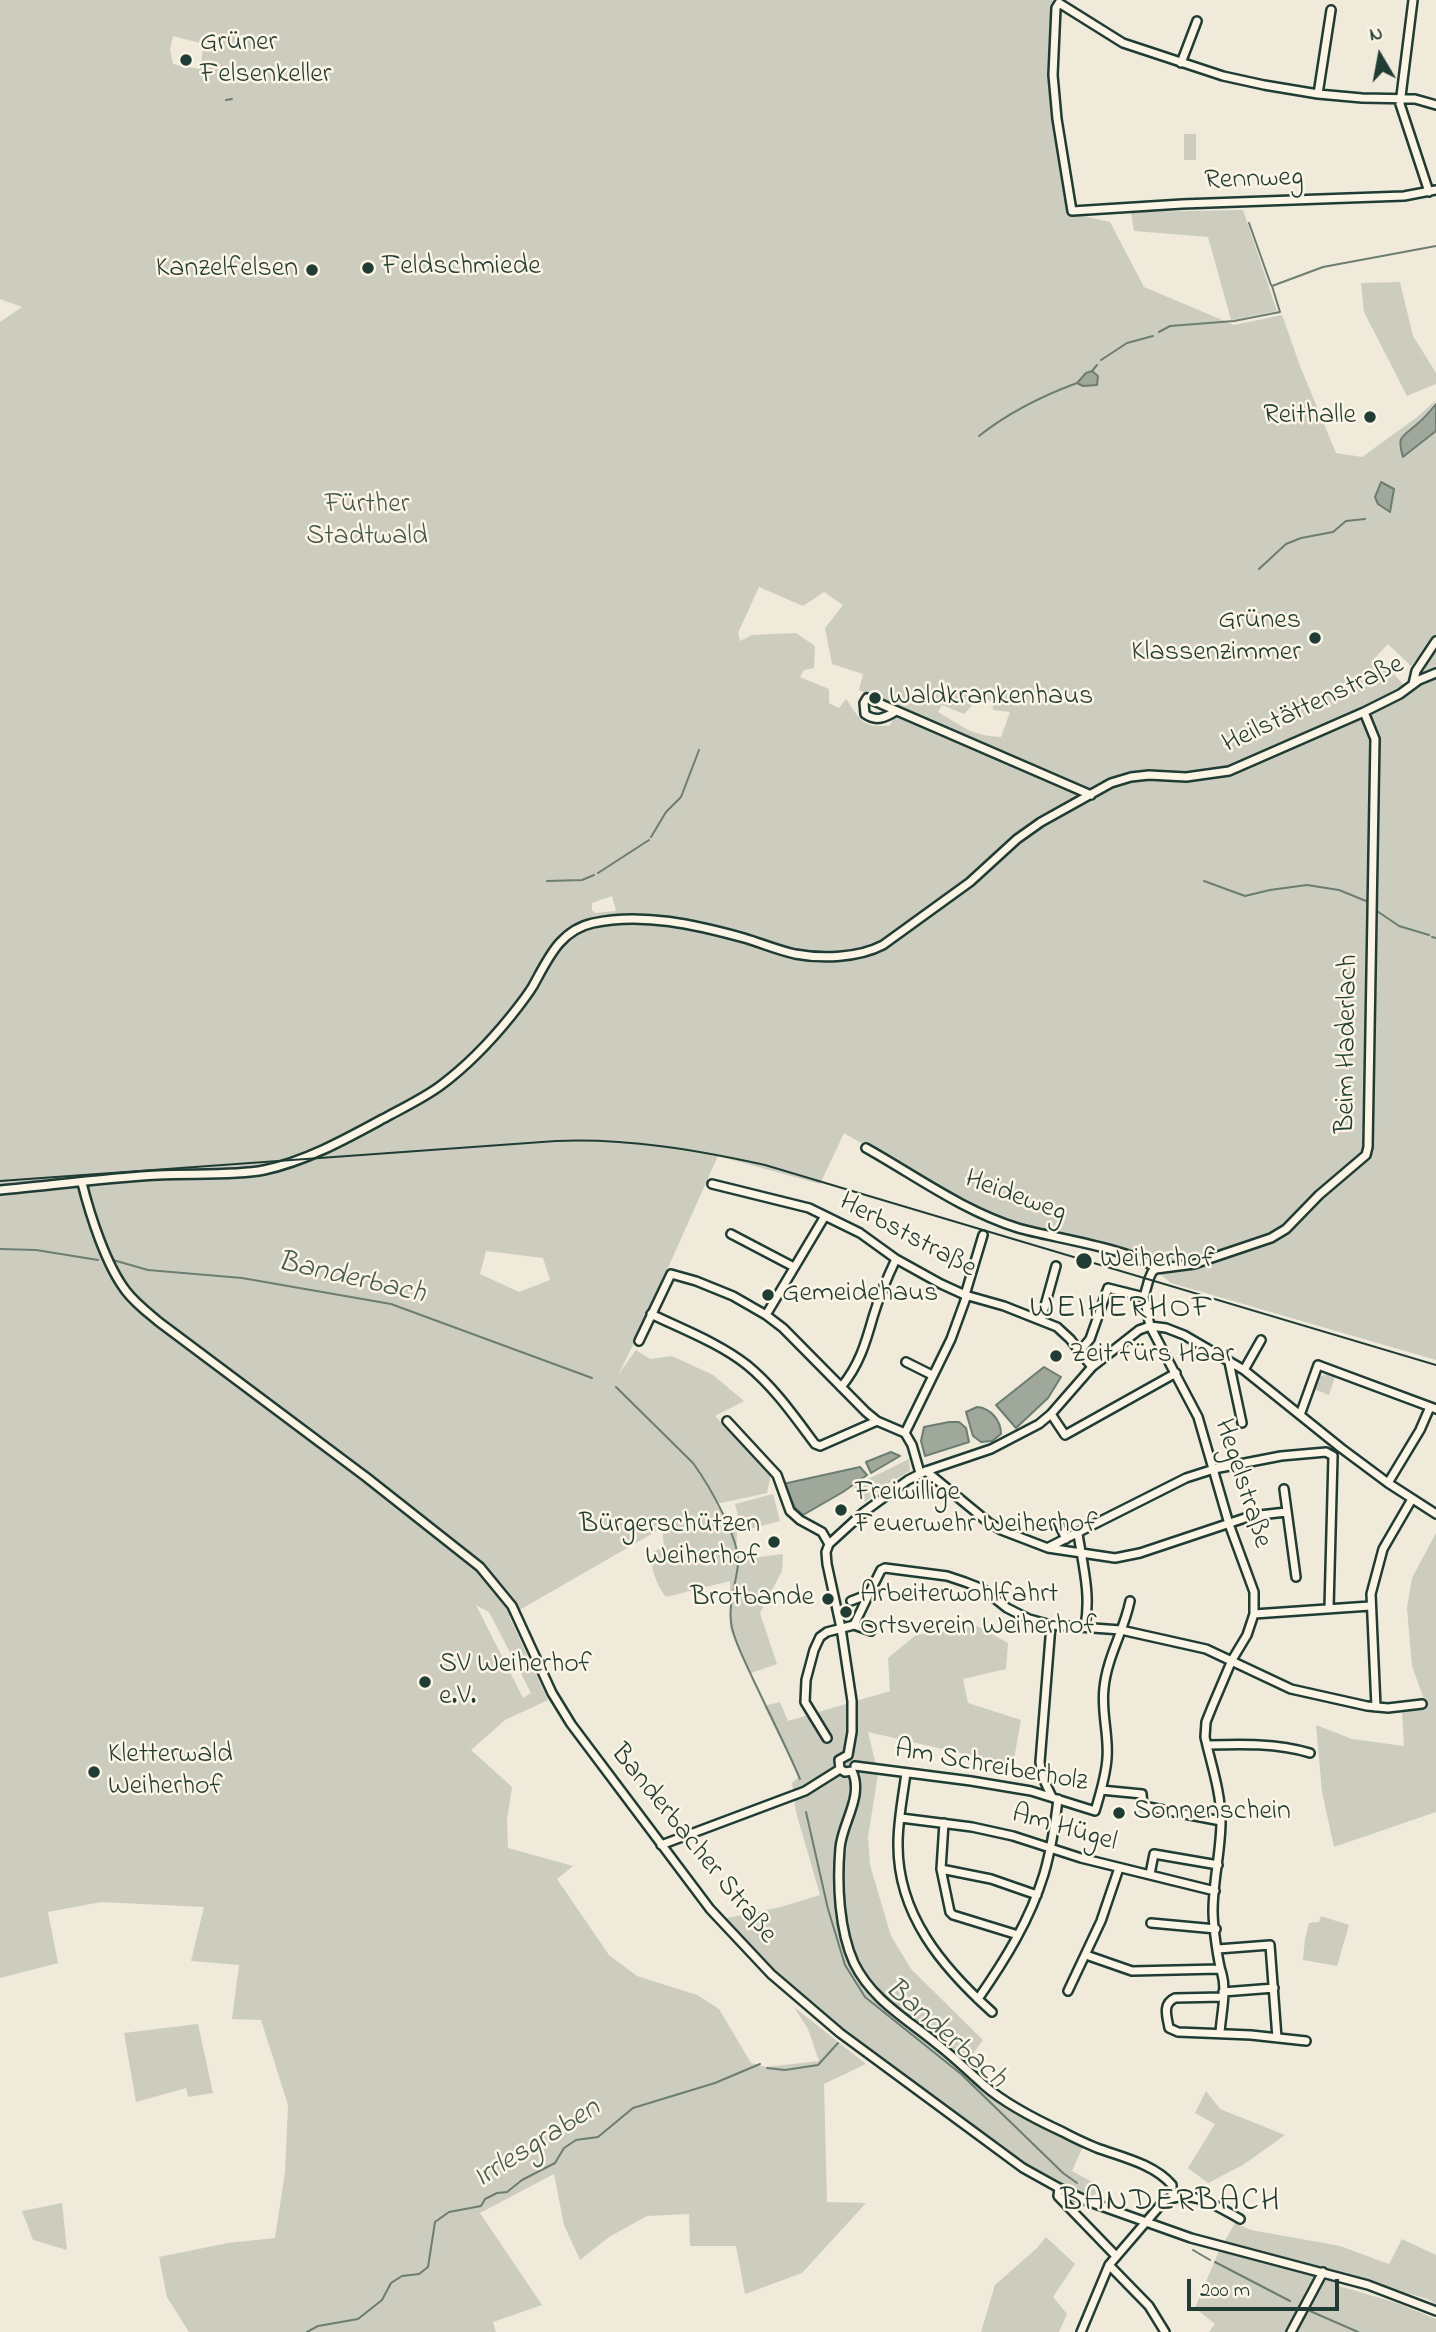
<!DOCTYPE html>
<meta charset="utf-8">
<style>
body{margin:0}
#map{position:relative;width:1436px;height:2332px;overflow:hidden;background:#efeada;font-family:"Indie Flower",sans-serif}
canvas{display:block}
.north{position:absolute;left:1345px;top:21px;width:70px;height:70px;-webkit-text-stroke:5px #fcf5e5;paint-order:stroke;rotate:350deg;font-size:19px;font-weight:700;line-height:28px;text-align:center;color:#1f3d34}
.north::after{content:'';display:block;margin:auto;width:24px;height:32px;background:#1f3d34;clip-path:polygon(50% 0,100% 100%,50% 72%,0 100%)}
.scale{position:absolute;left:1187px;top:2279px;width:152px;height:32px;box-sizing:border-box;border:4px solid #1f3d34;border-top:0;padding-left:9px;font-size:21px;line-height:24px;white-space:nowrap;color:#1f3d34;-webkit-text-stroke:5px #fcf5e5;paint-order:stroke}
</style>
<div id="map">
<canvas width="1436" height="2332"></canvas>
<div class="north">N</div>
<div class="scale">200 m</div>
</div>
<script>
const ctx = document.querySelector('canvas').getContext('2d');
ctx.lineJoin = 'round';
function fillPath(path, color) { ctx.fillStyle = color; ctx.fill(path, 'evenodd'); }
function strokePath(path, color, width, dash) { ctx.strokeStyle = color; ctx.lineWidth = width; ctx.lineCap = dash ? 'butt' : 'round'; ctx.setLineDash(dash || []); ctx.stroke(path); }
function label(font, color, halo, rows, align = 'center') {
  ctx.font = font + ' "Indie Flower",sans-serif'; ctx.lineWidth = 5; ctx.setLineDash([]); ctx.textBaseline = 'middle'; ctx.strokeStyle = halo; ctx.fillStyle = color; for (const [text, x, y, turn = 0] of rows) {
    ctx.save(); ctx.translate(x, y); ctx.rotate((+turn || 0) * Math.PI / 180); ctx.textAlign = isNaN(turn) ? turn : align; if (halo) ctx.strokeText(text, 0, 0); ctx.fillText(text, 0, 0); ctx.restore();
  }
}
const green = new Path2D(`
 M0,0H1052L1055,3C1053,59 1048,119 1062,175C1066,188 1073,202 1079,215L1110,222L1144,287L1234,325L1282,315L1300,366L1336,453L1362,457L1416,418L1436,400C1431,408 1425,416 1418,422C1404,437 1394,435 1404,458L1436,432V634L1411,666L1388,644L1372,661L1390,670L1405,686L1434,650H1436V1360L1171,1283L1154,1269L1001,1225L844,1133L820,1184L718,1156L637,1337L618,1375L636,1350L650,1359L672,1356L713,1375L744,1401L715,1416L771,1475L767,1493L716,1504L737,1532L736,1560L783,1554L782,1571L760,1613L777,1664L751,1673L748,1672L730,1628V1581L666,1597C657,1586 649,1566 653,1552L664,1547L662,1528L509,1616L548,1700L505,1720L471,1750L512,1787L507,1820L508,1848L573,1866L557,1879L609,1955L637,1976L697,1995L719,2009L751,2063L766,2067L819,2061L808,2029L794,2007L866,2064L824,2084L827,2202L866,2203L802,2273L745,2294L736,2246H690L689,2214L647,2216L609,2237L580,2260L564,2225L554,2174L480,2213L542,2305L493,2322L496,2332H189L167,2297L159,2257L228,2243L275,2238L285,2172L288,2105L261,2020L232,2019L239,1965L191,1961L204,1907L101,1902L48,1912L58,1963L0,1978V322L22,307L0,299ZM173,36L204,44L200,69L173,64L170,50ZM759,587L803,606L824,592L843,605L825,628L832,664L863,674L859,690L899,708L890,725C862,729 861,720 846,699L839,708L829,703V689L800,677L804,670L814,668L815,646L796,633L752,635L740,641L738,633ZM977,700L992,701L993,710L1010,712L1001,737C968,735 965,727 938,712L942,705L964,714ZM612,896L616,911L595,913L592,910V903ZM486,1251L543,1258L550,1280L519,1292L480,1274ZM476,1605L489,1612L531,1693L523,1698Z
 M1184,134H1196V160H1184Z
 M1243,210L1277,311L1231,320L1208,237L1134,231L1131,212Z
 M1400,282L1413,336L1436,373V384L1407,396L1364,312L1361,283Z
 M1328,1374L1335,1377L1329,1395L1314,1389L1320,1376Z
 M909,1459L910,1471L886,1485L865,1502L854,1486Z
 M773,1494L780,1521L742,1531L735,1504Z
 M1436,1533V1812L1334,1847L1322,1792L1316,1725L1352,1739L1404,1746L1402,1710L1426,1705L1412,1666L1407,1608L1412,1578Z
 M977,1626L1008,1643L1006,1669L963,1679L968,1703L1021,1720L1013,1765L868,1732L878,1774L868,1837L870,1865L891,1936L911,1969L983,2040L965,2065L1003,2097L1084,2144L1072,2171L1100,2186L1093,2198L1033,2172L879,2058L800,1997L761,1961L722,1919L781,1907L820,1895L796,1812L792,1783L799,1777L764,1706L780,1702L788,1721L890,1691L888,1658L916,1635Z
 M1321,1916L1349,1925L1337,1966L1303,1960L1305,1939L1309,1923L1319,1922Z
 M198,2024L213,2093L188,2097L186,2088L136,2102L124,2033Z
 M1206,2091L1220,2109L1285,2135L1243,2165L1208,2183L1188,2168L1215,2124L1195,2113Z
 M62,2203L67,2250L33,2240L22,2211Z
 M1235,2223L1251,2230L1340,2246L1389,2264L1402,2239L1436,2255V2304L1427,2299L1332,2271L1339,2286L1397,2303L1436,2319V2332H1209L1215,2324L1195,2308L1218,2253Z
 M1046,2237L1075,2264L1053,2297L1067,2314L1059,2332H981L995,2285L1037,2248Z`);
const water = new Path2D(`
 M1092,371L1098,376L1097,385L1083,386L1077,383L1086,373Z
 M1436,404V431L1403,457C1397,436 1401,438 1416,425C1424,419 1430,411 1436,404Z
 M1381,482L1394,489L1390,512L1378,504L1375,497Z
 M1044,1367L1061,1377L1048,1398L1016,1428L996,1405Z
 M977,1407C991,1408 1001,1421 1001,1434L992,1441L981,1442L973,1436L966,1412Z
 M949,1422H959L966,1428L969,1442L925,1456L921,1441L924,1427Z
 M891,1452L900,1456L871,1473L866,1462Z
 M860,1467L867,1475L843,1492L803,1515L795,1508L783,1484Z`);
const stream = new Path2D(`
 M226,100L232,99
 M1249,223L1271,285
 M1159,332L1170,326L1234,321L1280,312L1272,286L1323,267L1436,246
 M1101,360L1127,343L1153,336
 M1092,371L1097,365
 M979,436C1009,412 1042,396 1077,383
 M1259,569L1286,544L1301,538L1333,532L1346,521L1365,519
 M651,837L666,812L681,797L699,750
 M598,873L649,840
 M547,881L582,880L594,875
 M1204,881L1245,896L1270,890L1307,885L1339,890L1366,901
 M1377,911L1399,926L1429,935
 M1432,937L1436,938
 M0,1249L36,1250L98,1260
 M113,1260L148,1270L242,1278L391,1304L592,1378
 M616,1387L693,1463C709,1485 740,1539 738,1564C736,1585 727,1607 732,1628C736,1645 745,1661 752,1677C768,1711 785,1744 800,1779
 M806,1812L828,1909L845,1965L865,1997L961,2074L1063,2173L1077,2183
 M767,2068L785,2070L818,2065L838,2043
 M1193,2250L1210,2260
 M1215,2262L1290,2301
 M1310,2311L1358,2332
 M307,2332L318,2326L358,2319L382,2300L391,2283L402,2276L419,2274L428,2267L435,2222L449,2212L481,2206L485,2199L497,2193L507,2192L522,2180L555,2163L564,2148L576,2140L598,2137L633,2108L715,2083L760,2064`);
const minor = new Path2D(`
 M1413,0L1400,104L1429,192
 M1181,63L1197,21
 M1318,94L1331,10
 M1436,105L1415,99L1362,98L1318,94L1264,85L1223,76L1123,43L1059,3L1056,8L1053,75L1057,119L1072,211L1182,204L1404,196L1436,190
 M1413,684L1416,671L1436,641
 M896,711C885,718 876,722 865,714L864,703L867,698L874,701L1091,795
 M866,1148C916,1176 963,1211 1018,1228C1048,1237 1138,1250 1156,1269
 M82,1183C90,1215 106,1265 126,1291C135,1303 147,1312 159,1322L366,1477L480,1567L512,1606L552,1693L571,1724L710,1909L771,1974L840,2033L1023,2168L1059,2188L1087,2201L1191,2238L1368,2285L1436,2311
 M712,1184L809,1208L860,1233L896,1259L941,1284L965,1295L1004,1306L1057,1327L1070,1339L1092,1367
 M0,1190C53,1185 105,1178 158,1175C190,1173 233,1176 264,1170C308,1161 351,1136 390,1115C407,1106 425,1097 440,1086C467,1066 490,1042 511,1016C519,1006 527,996 533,986C548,959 560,930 593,923C642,912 697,925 744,938C761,943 777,950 795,954C822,959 858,958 883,945L970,882L1017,839L1041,822L1111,783L1131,777L1149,775L1186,777L1229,771L1364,712L1400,694L1419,680L1436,673
 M731,1234L794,1267
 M965,1295L983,1235
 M651,1314C684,1330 719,1343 747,1365C774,1387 794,1416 815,1444L820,1446L877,1421
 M766,1315L825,1216
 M1041,1320L1056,1266
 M639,1341L671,1274L696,1281L733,1296L766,1315L783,1328L866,1412L877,1421L905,1433L912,1445L920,1473
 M1080,1351L1090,1339L1108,1288L1144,1297
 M906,1362L932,1375
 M1229,1362L1242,1423
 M1244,1370L1261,1340
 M841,1387C859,1366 866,1342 873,1317C879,1297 887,1278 896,1259
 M1051,1414L1065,1435L1176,1373
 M1300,1415L1318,1365L1436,1409
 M727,1421L777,1475L790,1511L800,1520L822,1532L829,1544
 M905,1433L951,1339L967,1295
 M926,1471L988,1522L1001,1530L1048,1548L1115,1558L1140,1553L1251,1516L1286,1512
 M1388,1483L1420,1430L1430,1407
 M1284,1489L1296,1577
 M1058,1522L1066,1539
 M1078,1534C1083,1566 1091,1595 1085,1626
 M1049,1547L1186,1478L1214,1469L1281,1456L1326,1452L1333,1456
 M869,1594L881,1570L885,1568L947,1576L965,1582L983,1589L1007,1608L1029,1619L1051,1625L1121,1630L1206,1649L1291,1689L1367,1706L1388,1708L1422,1704
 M851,1601L869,1594L854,1625
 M1329,1608L1333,1456
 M1254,1614L1370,1606
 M1051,1625L1040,1762L1042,1776L1052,1797
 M1376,1707L1371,1594L1383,1549L1412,1499
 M827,1738L805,1702L806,1680L814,1650L820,1637L827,1632L854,1625L871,1631
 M1207,1745C1241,1744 1277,1743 1310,1753
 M848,1755L852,1732V1701L841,1628L827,1564L826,1552L829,1544L864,1512L908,1480L926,1471L991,1449L1039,1424L1051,1414L1092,1367L1139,1330L1150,1326L1166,1328L1184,1335L1244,1370L1341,1448L1388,1483L1436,1514
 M855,1766L971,1781L1031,1791L1095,1811C1100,1794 1106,1776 1107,1758C1109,1735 1101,1712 1104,1688C1107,1657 1124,1631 1130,1601
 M840,1769L839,1760L848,1755
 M852,1771C864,1796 842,1823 840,1848C837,1884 839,1930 854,1963C872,2000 907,2019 937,2044C954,2057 969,2072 985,2086C1007,2105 1037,2120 1063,2132C1074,2138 1085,2143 1097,2148C1122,2157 1154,2164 1172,2185V2198
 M906,1773C903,1796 898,1820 898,1843C897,1914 942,1967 992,2012
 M1101,1790L1142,1794L1143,1806L1221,1821
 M901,1818L972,1827L1013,1836L1081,1858L1215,1891
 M944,1823L941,1869L950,1912L953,1915L1018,1935
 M661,1845L805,1791L840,1769L845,1772L852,1771
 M941,1869L991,1879L1037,1895
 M1150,1874L1154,1854L1218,1865
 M1151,1923L1216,1929
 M1218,1949L1270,1945L1277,2038
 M1086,1955L1132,1971L1219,1969
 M1068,1991L1101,1921L1119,1868
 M1223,1992L1274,1988
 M1223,1997L1175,1998C1162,2004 1167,2016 1169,2028L1178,2032L1251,2035L1306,2041
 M978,1999C1005,1960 1030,1920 1044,1874C1051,1850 1055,1825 1058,1799
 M1220,2033C1221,2015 1227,1992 1222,1974C1218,1963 1213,1925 1213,1911C1213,1881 1221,1851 1221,1821C1221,1792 1211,1764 1205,1737L1206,1722L1212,1707L1232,1660L1247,1635L1254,1614V1592L1229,1524L1198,1417L1150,1326L1144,1297L1149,1279L1152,1272L1156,1269L1194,1264L1271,1238L1286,1229L1319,1195L1366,1155L1368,1147L1375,739L1364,712
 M1059,2188L1058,2196L1116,2256
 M1109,2265L1149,2306L1165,2332
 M1081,2332L1109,2265L1164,2201C1193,2189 1215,2205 1240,2219
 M1291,2332L1323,2272`);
const rail = new Path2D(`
 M0,1181L556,1141C627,1138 697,1150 765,1165L1436,1365`);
const markers = [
 [186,60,7,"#1f3d34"],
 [368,268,7,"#1f3d34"],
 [312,270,7,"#1f3d34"],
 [1370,417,7,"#1f3d34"],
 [1315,638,7,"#1f3d34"],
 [875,698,7,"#1f3d34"],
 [1084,1261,9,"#1f3d34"],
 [768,1295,7,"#1f3d34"],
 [1056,1356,7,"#1f3d34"],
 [841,1510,7,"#1f3d34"],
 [774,1542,7,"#1f3d34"],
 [828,1599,7,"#1f3d34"],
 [846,1612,7,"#1f3d34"],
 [425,1682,7,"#1f3d34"],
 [94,1772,7,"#1f3d34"],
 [1119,1813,7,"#1f3d34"]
];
const poiNames = [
 ["Grüner",200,44],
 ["Felsenkeller",200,76],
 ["Feldschmiede",382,268],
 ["Kanzelfelsen",298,270,"right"],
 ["Reithalle",1356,417,"right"],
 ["Grünes",1301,622,"right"],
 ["Klassenzimmer",1301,654,"right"],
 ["Waldkrankenhaus",889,698],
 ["Weiherhof",1100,1261],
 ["Gemeidehaus",782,1295],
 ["Zeit fürs Haar",1070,1356],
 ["Freiwillige",855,1494],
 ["Feuerwehr Weiherhof",855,1526],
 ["Bürgerschützen",760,1526,"right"],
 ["Weiherhof",760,1558,"right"],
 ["Arbeiterwohlfahrt",860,1596],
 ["Ortsverein Weiherhof",860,1628],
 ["Brotbande",814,1599,"right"],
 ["SV Weiherhof",439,1666],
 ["e.V.",439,1698],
 ["Kletterwald",108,1756],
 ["Weiherhof",108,1788],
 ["Sonnenschein",1133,1813]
];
const streetNames = [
 ["Rennweg",1254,181,-2],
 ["Heilstättenstraße",1314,706,-25],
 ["Beim Haderlach",1349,1044,-89],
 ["Heideweg",1015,1198,20],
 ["Herbststraße",907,1237,28],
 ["Hegelstraße",1241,1484,72],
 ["Am Schreiberholz",991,1768,10],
 ["Am Hügel",1064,1830,16],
 ["Banderbacher Straße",692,1845,51]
];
const parkNames = [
 ["Fürther",367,506],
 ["Stadtwald",367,538]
];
const waterNames = [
 ["Banderbach",351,1280,13],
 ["Banderbach",944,2035,41],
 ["Irrlesgraben",538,2145,-32]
];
const quarterNames = [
 ["WEIHERHOF",1122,1311],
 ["BANDERBACH",1171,2204]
];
fillPath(green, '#cccdbf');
fillPath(water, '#9fa89a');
strokePath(water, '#6c7d71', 2);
strokePath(stream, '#6c7d71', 2);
strokePath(minor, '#1f3d34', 12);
strokePath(minor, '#fcf5e5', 7);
strokePath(rail, '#1f3d34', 2);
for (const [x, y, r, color] of markers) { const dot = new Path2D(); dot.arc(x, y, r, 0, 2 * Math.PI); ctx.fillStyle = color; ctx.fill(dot); strokePath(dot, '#fcf5e5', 2.5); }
label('28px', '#1f3d34', '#fcf5e5', poiNames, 'left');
label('28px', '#1f3d34', '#fcf5e5', streetNames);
label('28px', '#425a50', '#fcf5e5', parkNames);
label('italic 30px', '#455d53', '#fcf5e5', waterNames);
ctx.letterSpacing = '2px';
label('32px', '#1f3d34', '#fcf5e5', quarterNames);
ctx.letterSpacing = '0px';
</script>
